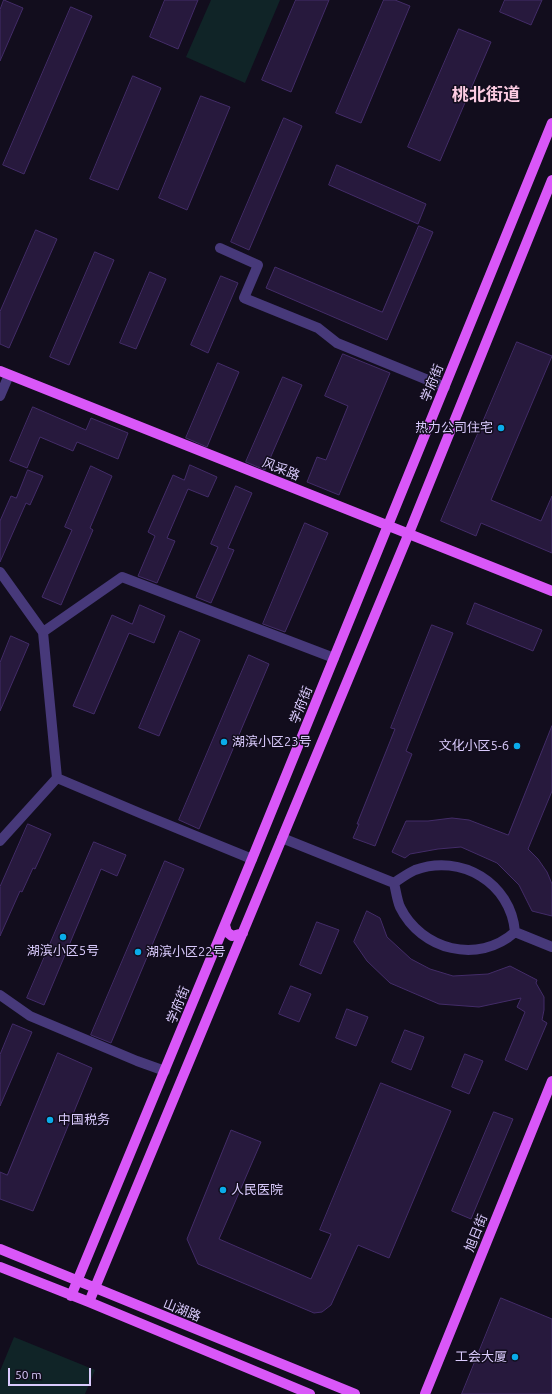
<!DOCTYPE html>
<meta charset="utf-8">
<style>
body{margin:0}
#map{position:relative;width:552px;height:1394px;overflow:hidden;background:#120d1d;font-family:Ubuntu,sans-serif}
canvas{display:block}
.scale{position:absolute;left:8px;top:1368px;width:83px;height:18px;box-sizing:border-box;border:2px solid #dacbfd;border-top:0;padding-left:5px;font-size:12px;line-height:14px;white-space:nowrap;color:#dacbfd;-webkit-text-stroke:3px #120d1d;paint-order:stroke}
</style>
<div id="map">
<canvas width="552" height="1394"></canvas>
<div class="scale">50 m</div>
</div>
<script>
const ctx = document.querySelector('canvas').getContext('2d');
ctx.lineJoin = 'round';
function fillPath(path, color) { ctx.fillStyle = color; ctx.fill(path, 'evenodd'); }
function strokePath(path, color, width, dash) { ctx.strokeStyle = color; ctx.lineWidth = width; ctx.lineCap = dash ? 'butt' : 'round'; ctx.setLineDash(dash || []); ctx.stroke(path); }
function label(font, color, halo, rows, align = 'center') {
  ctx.font = font + ' Ubuntu,"Noto Sans SC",sans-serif'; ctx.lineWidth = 3; ctx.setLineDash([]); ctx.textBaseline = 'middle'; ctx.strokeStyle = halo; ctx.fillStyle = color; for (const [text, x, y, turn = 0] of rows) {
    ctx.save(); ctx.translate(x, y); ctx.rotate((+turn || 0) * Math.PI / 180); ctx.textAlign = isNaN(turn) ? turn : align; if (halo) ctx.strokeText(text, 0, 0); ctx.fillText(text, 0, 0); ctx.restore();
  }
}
const green = new Path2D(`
 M211,0H280L245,83L186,57Z
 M14,1337L95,1370L85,1394H0V1371Z`);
const building = new Path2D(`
 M4,0L23,8L0,61V10Z
 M165,0H198L178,49L150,37Z
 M296,0H329L291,92L262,80Z
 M384,0H395L410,6L361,123L336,113Z
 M505,0H542L531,25L500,12Z
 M71,7L92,16L24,174L3,165Z
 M459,29L491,42L440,161L408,147Z
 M133,76L161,88L118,190L90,179Z
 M201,96L230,107L187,210L159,198Z
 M284,118L302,126L249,250L231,242Z
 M337,165L426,204L418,224L329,185Z
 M419,226L433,232L387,340L266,288L275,267L382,312Z
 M36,230L57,239L9,348L0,344V312Z
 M95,252L114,260L69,365L50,357Z
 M150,272L166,279L136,349L120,343Z
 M221,276L238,283L208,353L191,345Z
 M517,342L552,356L491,500L541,521L552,496V553L481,523L476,536L441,521Z
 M343,354L390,373L339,495L307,482L317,457L326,460L348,406L325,396Z
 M218,363L239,372L207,447L186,438Z
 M283,377L302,385L265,470L246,462Z
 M33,407L86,430L91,418L128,433L118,459L77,442L73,451L40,437L27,468L10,461Z
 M190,465L217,477L208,497L188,489L167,538L175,541L157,583L138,576L155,536L148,532L173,475L184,480Z
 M91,466L112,476L90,528L93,530L61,605L42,597L72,530L65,527Z
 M28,470L43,476L30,505L26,503L0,562V521L11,496L16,498Z
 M236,486L252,493L228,548L234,550L211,603L196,597L218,547L211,544Z
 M305,523L328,533L285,632L263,624Z
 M475,603L542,630L533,651L467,624Z
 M140,605L165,616L154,643L129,633L94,714L73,706L112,615L132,624Z
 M432,625L453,633L406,751L412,754L375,846L353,838L359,824H357L395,729L391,728Z
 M180,631L200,640L159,736L139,728Z
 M11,636L29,644L0,711V663Z
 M249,655L269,664L199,829L179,820Z
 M552,726V791L528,849L538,859L547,872L552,884V916L532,911L519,885L497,863L461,847L438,849L410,854L405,858L392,852L406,821H428L452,818L469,820L508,835Z
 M28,824L51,834L35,869L33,868L22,892L20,891L0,936V887Z
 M94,842L126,855L117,876L101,869L44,1005L27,998Z
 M165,861L184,869L111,1043L91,1035Z
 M367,911L380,918L387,937L411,959L430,969L453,976L488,974L510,966L537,980L536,983L544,997V1010L542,1020L547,1023L527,1070L505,1060L525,1012L517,1007L521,998L479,1007L439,1004L390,983L367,961L354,942Z
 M317,922L339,930L321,974L300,965Z
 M291,986L311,994L299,1022L279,1014Z
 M347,1009L368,1017L356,1046L336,1038Z
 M13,1024L32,1032L0,1106V1055Z
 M405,1030L424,1037L411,1070L392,1062Z
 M58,1053L92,1068L33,1211L0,1199V1172L7,1175Z
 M465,1054L483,1061L469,1094L452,1087Z
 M381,1083L451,1111L389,1258L358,1245L331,1305L322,1312L314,1313L198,1264L187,1239L231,1130L261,1142L219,1239L311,1279L331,1234L320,1230Z
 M494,1112L513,1119L471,1219L452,1211Z
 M501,1298L552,1319V1394H462Z`);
const minor = new Path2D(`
 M220,248L258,265L244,298L318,328L337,343L445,387
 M0,396L9,375
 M0,572L43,632L57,778L142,814L252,859
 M43,632L122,577L334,658
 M282,838L394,883C396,891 397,900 400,907C421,950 478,965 515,932
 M0,841L57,778
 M394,883C400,879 408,873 415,870C461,853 511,883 515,932L552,947
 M0,995L30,1016L137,1061L165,1071`);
const major = new Path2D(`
 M0,371L552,591
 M225,925L227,932L232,936L243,933
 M0,1249L355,1394
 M0,1267L89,1302L310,1394
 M71,1296L252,859L552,123
 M89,1302L409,533L552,180
 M425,1394L552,1081`);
const markers = [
 [501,428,4,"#0aacea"],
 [224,742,4,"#0aacea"],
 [517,746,4,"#0aacea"],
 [63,937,4,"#0aacea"],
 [138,952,4,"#0aacea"],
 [50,1120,4,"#0aacea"],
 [223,1190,4,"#0aacea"],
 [515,1357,4,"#0aacea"]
];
const streetNames = [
 ["学府街",432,383,-68],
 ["风采路",281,469,22],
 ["学府街",301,705,-68],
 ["学府街",178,1005,-68],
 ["旭日街",476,1233,-68],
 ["山湖路",182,1310,22]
];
const poiNames = [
 ["热力公司住宅",493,428,"right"],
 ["湖滨小区23号",232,742],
 ["文化小区5-6",509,746,"right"],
 ["湖滨小区5号",63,951,"center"],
 ["湖滨小区22号",146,952],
 ["中国税务",58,1120],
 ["人民医院",231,1190],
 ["工会大厦",507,1357,"right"]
];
const districtNames = [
 ["桃北街道",486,94]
];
fillPath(green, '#102427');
fillPath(building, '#27193d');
strokePath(building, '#432c68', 1);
strokePath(minor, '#47397a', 10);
strokePath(major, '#d957f8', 10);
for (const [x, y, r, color] of markers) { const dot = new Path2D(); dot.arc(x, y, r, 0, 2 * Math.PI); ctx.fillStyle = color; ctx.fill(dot); strokePath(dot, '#120d1d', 1.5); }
label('13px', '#dacbfd', '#120d1d', streetNames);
label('13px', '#dacbfd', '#120d1d', poiNames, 'left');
label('bold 17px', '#fdcde3', '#120d1d', districtNames);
</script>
